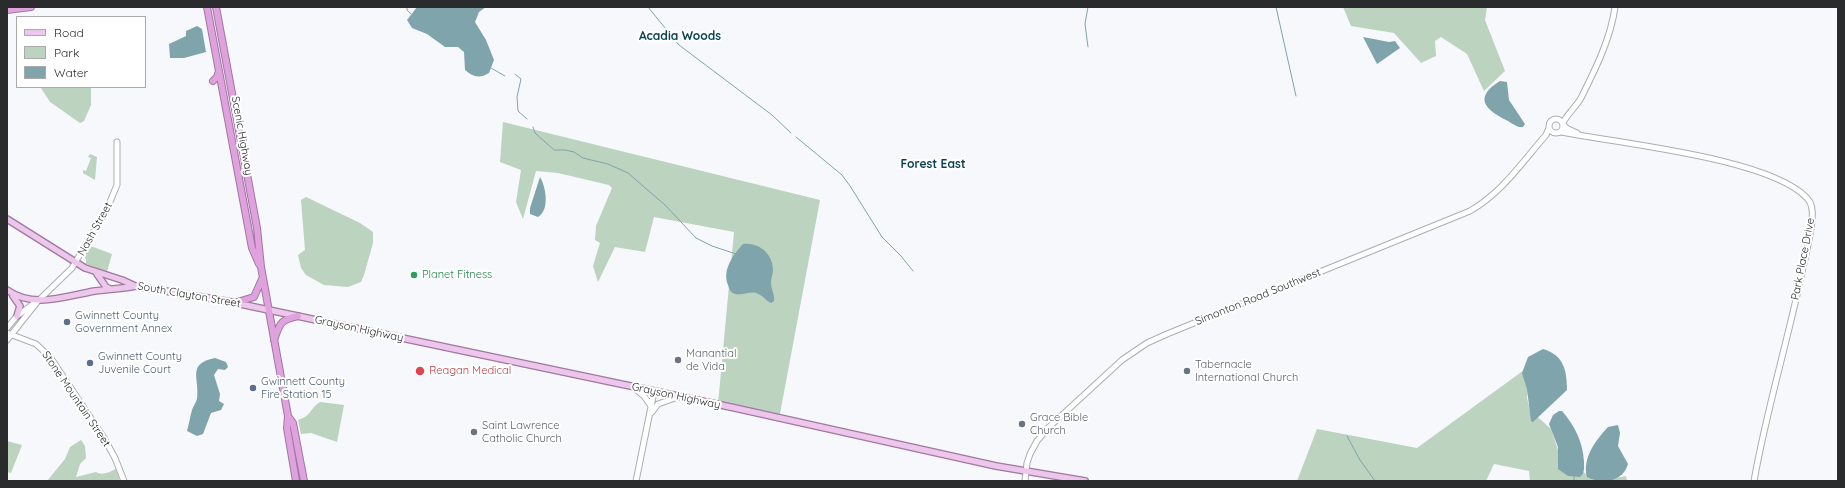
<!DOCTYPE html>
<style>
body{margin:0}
#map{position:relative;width:1845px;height:488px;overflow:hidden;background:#f6f8fb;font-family:Quicksand,sans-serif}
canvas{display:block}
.frame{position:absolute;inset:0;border:8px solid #2a2b2c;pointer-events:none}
.legend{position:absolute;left:16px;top:16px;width:130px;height:72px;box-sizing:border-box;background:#fff;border:1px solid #aaaaab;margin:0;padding:5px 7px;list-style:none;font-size:12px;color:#2a2b2c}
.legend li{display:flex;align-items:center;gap:8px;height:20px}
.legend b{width:20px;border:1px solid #aaaaab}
</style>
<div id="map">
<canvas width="1845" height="488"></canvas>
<div class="frame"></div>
<ul class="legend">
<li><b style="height:5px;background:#ecc7eb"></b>Road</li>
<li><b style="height:11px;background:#bbd3bf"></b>Park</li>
<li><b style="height:11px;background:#80a4ac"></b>Water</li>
</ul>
</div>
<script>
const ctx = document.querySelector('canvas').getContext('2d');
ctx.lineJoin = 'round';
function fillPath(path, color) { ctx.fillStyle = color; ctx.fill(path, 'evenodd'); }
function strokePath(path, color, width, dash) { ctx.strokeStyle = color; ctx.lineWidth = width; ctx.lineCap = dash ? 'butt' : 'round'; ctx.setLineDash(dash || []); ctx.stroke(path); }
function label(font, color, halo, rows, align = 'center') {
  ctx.font = font + ' Quicksand,sans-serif'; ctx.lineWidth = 4; ctx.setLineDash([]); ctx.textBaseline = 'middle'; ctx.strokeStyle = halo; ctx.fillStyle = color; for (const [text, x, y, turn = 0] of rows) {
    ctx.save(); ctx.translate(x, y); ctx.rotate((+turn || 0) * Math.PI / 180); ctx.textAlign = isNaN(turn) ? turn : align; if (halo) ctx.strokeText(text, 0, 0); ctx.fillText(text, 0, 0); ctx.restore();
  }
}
const green = new Path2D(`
 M1343,7H1487L1485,20L1505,71L1484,91L1467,54L1441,37L1435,41L1436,56L1421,63L1394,33L1351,26Z
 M91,87V105L84,121L80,123L50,102L41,88Z
 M503,122L820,200L779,419L718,404L734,232L654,217L645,252L615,247L598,282L593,266L600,243L595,240L596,226L612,188L609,185L558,173L536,171L523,219L516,202L521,170L500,162Z
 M90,154L97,157L95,180L83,173V170L86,171L91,158L88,157Z
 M306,197L360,223L373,232V243L364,275L361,282L348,287L324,285L306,275L301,268L298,255L305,250L301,200Z
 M88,245L112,254L107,272L86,264V259L83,256Z
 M1531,365L1527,398L1530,410L1551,429L1558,450L1588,476L1605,480L1626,476L1627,481H1530L1529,471L1494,464L1486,481H1297L1317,429L1417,448Z
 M320,402L344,405L337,442L311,433L301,434L298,420C313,415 308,410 320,402Z
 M81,440L85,446L86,458L80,464L76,477L96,472C102,476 110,472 116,469L120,481H47L65,459L70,447Z
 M7,441L22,445L11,473L7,472Z`);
const water = new Path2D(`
 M417,7H486L479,12L475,22L486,40L494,60L489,73C479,79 473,77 465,70L464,52L458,47H445L427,34L412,28L407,20Z
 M197,26L202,29L206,52L184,58H170L169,44L186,36V31Z
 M1363,37L1389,42L1395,41L1400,48L1377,64Z
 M1500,81L1507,82L1509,100L1525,124L1523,127C1517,128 1512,123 1506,120C1484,109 1474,97 1500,81Z
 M540,177C546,187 550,210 538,217L530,214V208Z
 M743,244C759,242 773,254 773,270C773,274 771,278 771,283C771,289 775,295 774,301L771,303C766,301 763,295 756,293C749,291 739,297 733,293C730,292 729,288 728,285C722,270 733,255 743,244Z
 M1543,349C1564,355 1567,371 1567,390L1533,422L1531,421L1527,389L1522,373L1528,357Z
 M215,358L226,362L228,367L225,370L218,369L214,375L220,394L219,401L224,404L221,410L211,413L203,434L197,436L187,431C189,424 190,417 192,410C193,406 196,403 197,399C200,378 186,364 215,358Z
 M1559,411H1562C1575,426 1583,442 1584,462C1584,468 1585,473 1580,477L1568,476L1558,469V447L1549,424L1553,415Z
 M1618,425L1620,433L1618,446L1628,464C1623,482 1602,485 1587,477C1582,458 1596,440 1608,427Z`);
const stream = new Path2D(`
 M407,7V10L411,14
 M648,7L679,45L772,115L791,133
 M1276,7L1296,96
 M1088,47L1085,24L1088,7
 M491,68L505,76
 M515,74L521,79L517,97L518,111L527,119
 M533,127L535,133L554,150H565L574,152L583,158L608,164L628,173L665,205L696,238L712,246L736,254
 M796,137L842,175L850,186L882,237L901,256L913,271
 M1347,436L1360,460L1375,481
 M1574,477V481`);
const secondary = new Path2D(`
 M1549 126a7 7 0 1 1 14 0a7 7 0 1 1-14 0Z
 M1563,123C1567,114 1576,107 1581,98C1595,70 1611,38 1615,7
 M1563,125L1568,129L1577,133
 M1561,132C1617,143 1770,158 1807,198C1813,204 1813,213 1812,221C1809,246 1802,270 1797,295C1783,357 1765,418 1754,481
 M7,328L17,316L37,301
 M7,333L36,344L50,357L104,438L115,458L124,481
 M7,340L38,301L72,268L107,209L117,185V142
 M633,387L644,396L651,406
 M652,412L658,404L678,397
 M636,481L654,392
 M1025,481L1027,463L1030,454L1037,441L1048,428L1122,360L1147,343L1167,334L1470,211C1503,192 1522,162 1546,135L1549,128`);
const primary = new Path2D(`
 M7,219L85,268L122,280L135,286L226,301L735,408L996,466L1085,481
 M97,274L106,287L110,289
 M7,290C34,309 65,296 95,291C108,289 121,289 135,286
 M13,296L20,306L17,316`);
const highway = new Path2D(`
 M207,7L252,248L259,264
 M216,7L257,228L261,267L288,416L287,428L296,481
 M7,10L31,7
 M213,81L217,77L219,71
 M234,303L254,297L262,279
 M274,340C280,323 280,320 298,316
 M288,416L293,423L304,481`);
const markers = [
 [414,275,4,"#2e9e5b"],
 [67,322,4,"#5c6f8a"],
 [678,360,4,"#6b7280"],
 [90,363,4,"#5c6f8a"],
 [420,371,5,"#e0444e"],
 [1187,371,4,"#6b7280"],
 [253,388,4,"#5c6f8a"],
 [1022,424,4,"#6b7280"],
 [474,432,4,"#6b7280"]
];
const streetNames = [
 ["Scenic Highway",242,136,80],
 ["Nash Street",95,229,-61],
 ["Park Place Drive",1803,259,-79],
 ["South Clayton Street",189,295,10],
 ["Simonton Road Southwest",1258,297,-22],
 ["Grayson Highway",359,329,12],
 ["Grayson Highway",676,396,12],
 ["Stone Mountain Street",76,399,56]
];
const leisureNames = [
 ["Planet Fitness",422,275]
];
const serviceNames = [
 ["Gwinnett County",75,316],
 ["Government Annex",75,329],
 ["Gwinnett County",98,357],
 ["Juvenile Court",98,370],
 ["Gwinnett County",261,382],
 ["Fire Station 15",261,395]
];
const worshipNames = [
 ["Manantial",686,354],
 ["de Vida",686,367],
 ["Tabernacle",1195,365],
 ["International Church",1195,378],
 ["Grace Bible",1030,418],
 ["Church",1030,431],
 ["Saint Lawrence",482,426],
 ["Catholic Church",482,439]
];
const healthNames = [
 ["Reagan Medical",429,371]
];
const neighbourhoodNames = [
 ["Acadia Woods",680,36],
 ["Forest East",933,164]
];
fillPath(green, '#bbd3bf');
fillPath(water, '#80a4ac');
strokePath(stream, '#80a4ac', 1);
strokePath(secondary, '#acaeb1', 7);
strokePath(primary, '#a078a0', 8);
strokePath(highway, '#a078a0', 8);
strokePath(secondary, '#fff', 5);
strokePath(primary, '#ecc7eb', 5.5);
strokePath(highway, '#dfa2de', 6);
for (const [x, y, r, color] of markers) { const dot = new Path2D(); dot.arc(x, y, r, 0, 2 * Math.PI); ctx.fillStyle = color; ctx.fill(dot); strokePath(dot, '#fff', 1.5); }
label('11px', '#2a2b2c', '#fff', streetNames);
label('11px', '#27864d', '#fff', leisureNames, 'left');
label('11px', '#4e5e75', '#fff', serviceNames, 'left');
label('11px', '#5b616d', '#fff', worshipNames, 'left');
label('11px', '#be3a42', '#fff', healthNames, 'left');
label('bold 12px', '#0a4151', '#fff', neighbourhoodNames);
</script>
